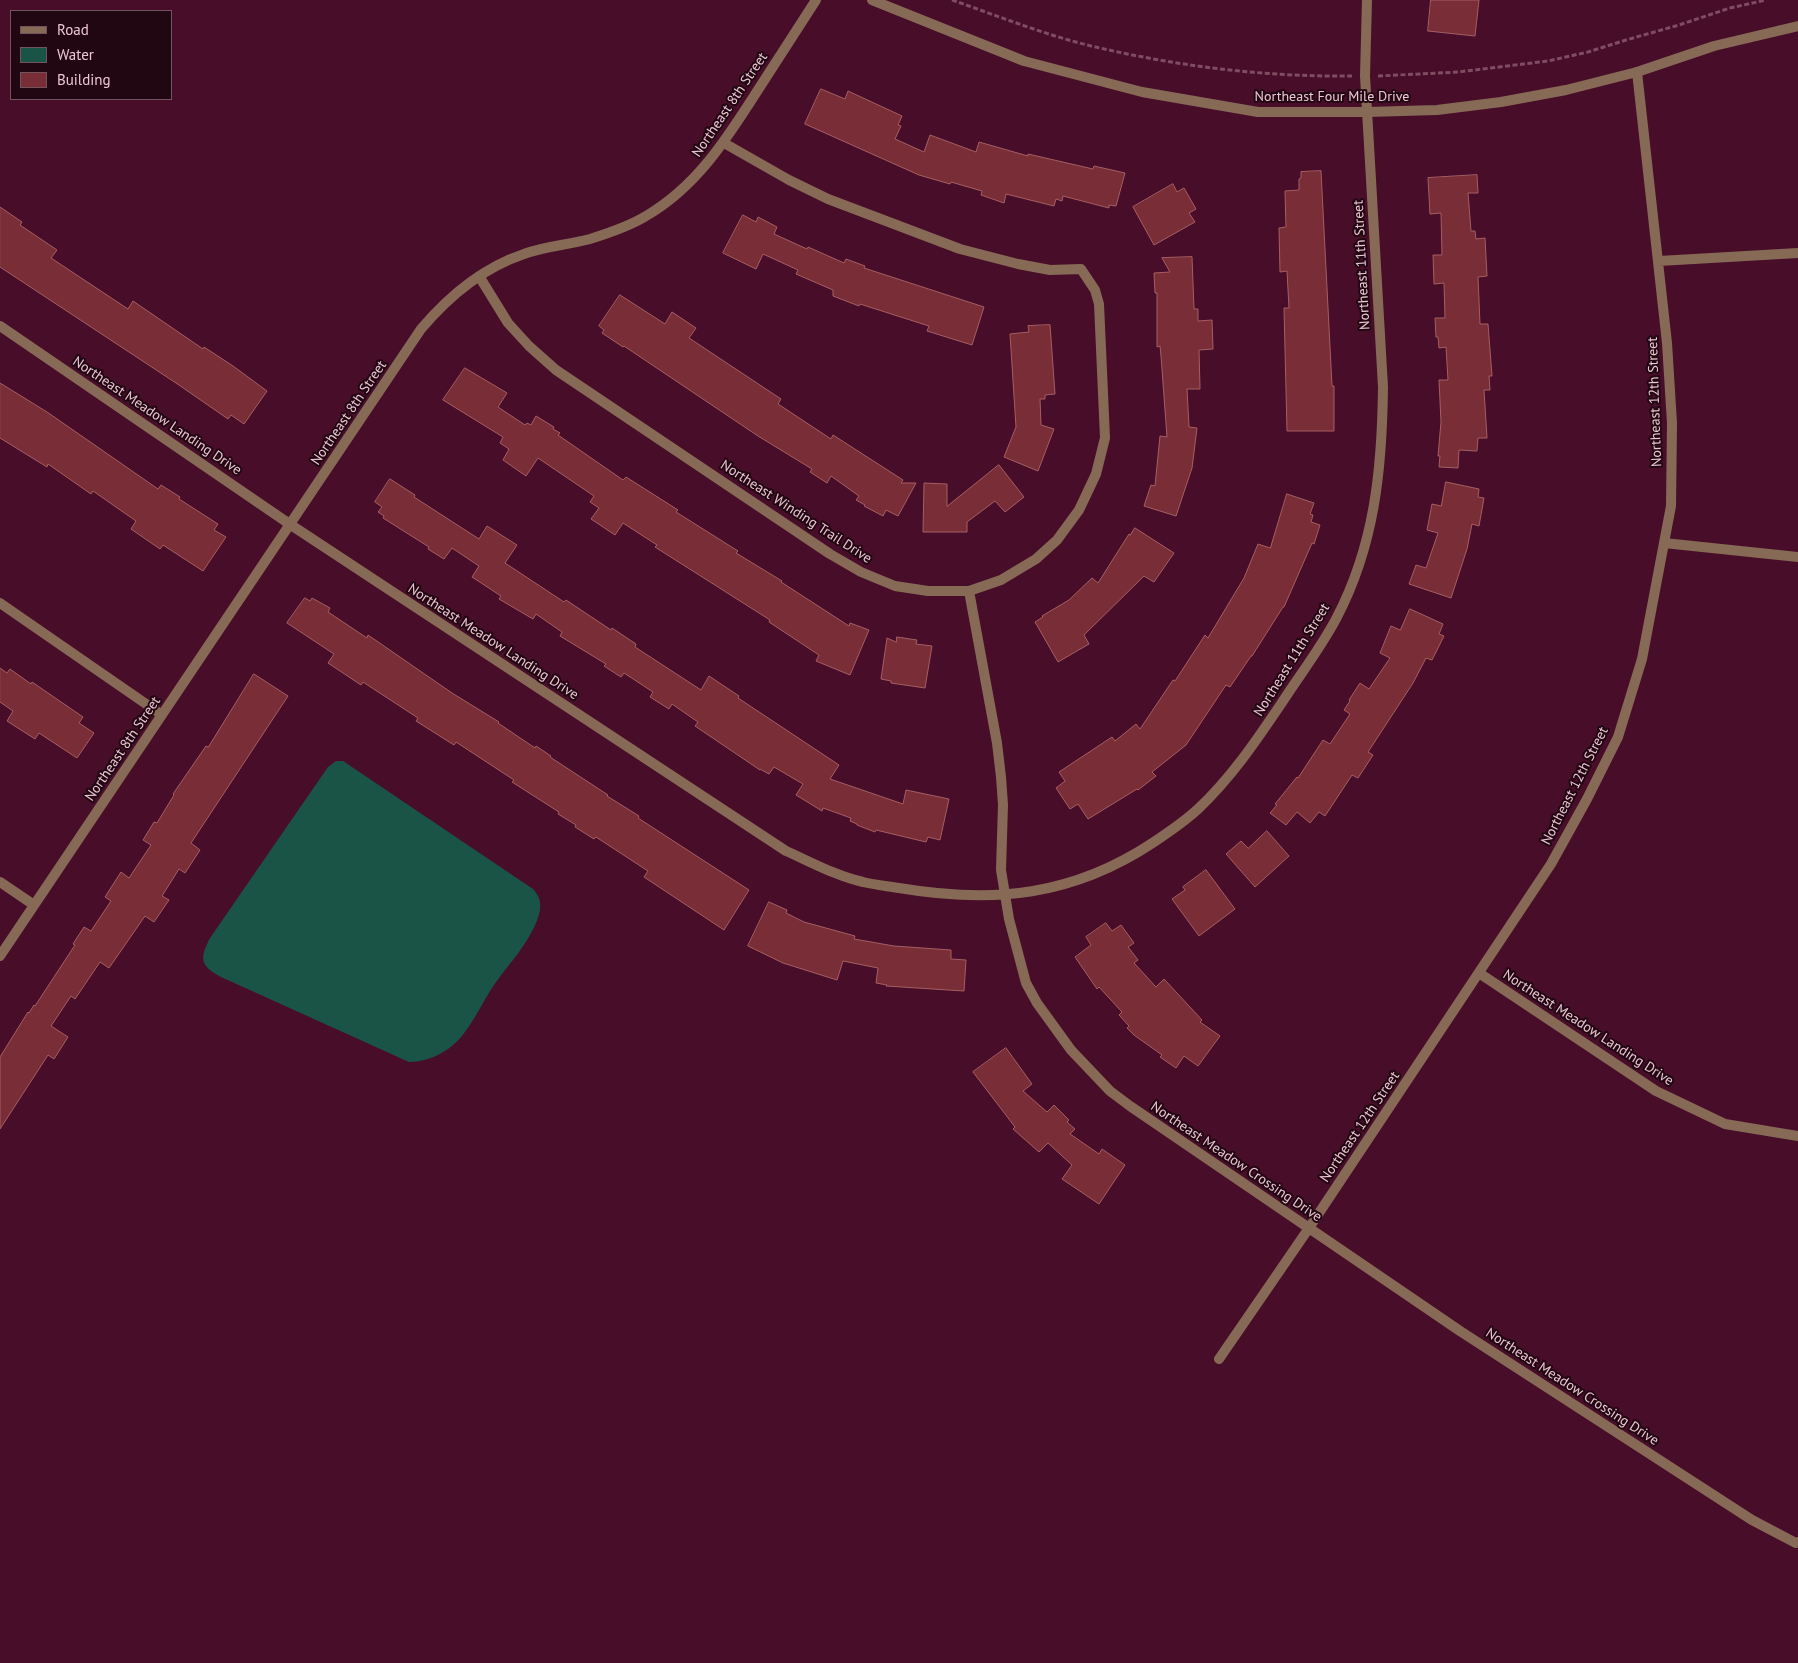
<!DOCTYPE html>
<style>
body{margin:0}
#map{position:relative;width:1798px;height:1663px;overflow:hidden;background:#480e29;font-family:"PT Sans",sans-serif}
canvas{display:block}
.legend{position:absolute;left:10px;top:10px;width:162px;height:90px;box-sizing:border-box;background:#200711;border:1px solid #72545f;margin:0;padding:6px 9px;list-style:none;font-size:15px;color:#edc7d3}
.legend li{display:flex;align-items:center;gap:10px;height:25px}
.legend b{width:25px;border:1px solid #72545f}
</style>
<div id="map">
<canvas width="1798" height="1663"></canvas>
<ul class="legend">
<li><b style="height:6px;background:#876a56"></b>Road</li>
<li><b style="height:14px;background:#1a5447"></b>Water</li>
<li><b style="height:14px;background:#792d36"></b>Building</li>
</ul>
</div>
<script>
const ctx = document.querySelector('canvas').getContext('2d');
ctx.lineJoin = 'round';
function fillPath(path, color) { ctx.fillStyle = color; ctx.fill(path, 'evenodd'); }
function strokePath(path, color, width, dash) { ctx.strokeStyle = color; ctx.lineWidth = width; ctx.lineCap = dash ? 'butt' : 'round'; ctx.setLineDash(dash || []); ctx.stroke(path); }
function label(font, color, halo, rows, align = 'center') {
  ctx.font = font + ' "PT Sans",sans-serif'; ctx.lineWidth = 4; ctx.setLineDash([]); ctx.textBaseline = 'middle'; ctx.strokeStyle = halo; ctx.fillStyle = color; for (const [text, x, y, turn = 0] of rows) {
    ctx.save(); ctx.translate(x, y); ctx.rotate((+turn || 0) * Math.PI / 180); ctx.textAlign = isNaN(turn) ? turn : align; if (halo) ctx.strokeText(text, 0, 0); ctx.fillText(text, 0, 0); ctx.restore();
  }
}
const water = new Path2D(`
 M336,761H343L533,889C539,896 541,901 540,910C534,939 508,964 492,988C479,1008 468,1035 448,1049C436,1057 423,1062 409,1062L221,977C199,965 200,958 210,938L328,767Z`);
const building = new Path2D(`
 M1431,0H1479L1475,36L1428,31Z
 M821,89L845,99L848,91L902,116L898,125L901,126L895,139L924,152L930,135L976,152L979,142L1028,156V154L1093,169L1094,166L1125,173L1116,206L1109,205V208L1063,196L1062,201L1056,199L1054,206L1006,194L1004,203L981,195L982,191L951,182L950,184L919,175L805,124Z
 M1321,171L1332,386H1334V431H1287L1284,308H1289L1287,271L1280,272L1279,228L1286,227L1285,191L1299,190V179L1301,178V172Z
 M1477,175L1478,193H1468L1471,231H1475L1476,239L1485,238L1487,276L1478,277L1480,324H1488L1492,376H1489L1490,390H1484L1487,438H1478L1477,451L1459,450L1458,468L1439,467L1440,456H1438L1441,422L1439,380H1448L1446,347L1439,348L1438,337H1436L1435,318H1445L1444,283L1434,284L1433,255H1442L1441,213L1430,214L1428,178Z
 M1173,184L1177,192L1184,188L1196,209L1189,213L1195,222L1154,245L1133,207Z
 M0,207L22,222L20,225L57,250L51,258L128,309L133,301L203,349L204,347L233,366L267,391L244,424L231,415L228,419L179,385L0,267Z
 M743,215L756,222L758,217L777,227L774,234L807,249L808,247L844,263L846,259L865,266L864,268L984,307L972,345L927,331L929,326L860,304L859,306L833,296V290L796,274L798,270L763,254L756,269L723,253Z
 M1192,257L1194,309H1198V321L1212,320L1213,349L1199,350L1200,389H1187L1189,427L1197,428L1192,468L1176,516L1144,506L1151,485L1155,486L1160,436L1167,437L1161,356L1160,346L1157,347V293H1155L1154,273L1170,272L1162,258Z
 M620,295L665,324L672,312L696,328L689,338L781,399L778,404L831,439L833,435L903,480L901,483H916L898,516L886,510L883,516L864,506L865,505L856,500L859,496L831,476L827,483L810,472L812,469L758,436L624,346L623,347L602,333L604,330L599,326Z
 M1050,325L1055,394L1045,395V399H1040L1041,425L1054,429L1038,471L1004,457L1016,427L1010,334L1029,332L1028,326Z
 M465,368L507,393L498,407L525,425L527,423L531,425L536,416L554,427L553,429L560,433L558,435L623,480L626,477L678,510L676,512L738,551L736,553L782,581L781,582L849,626L850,623L869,630L850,675L816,661L819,655L769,622L770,620L655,547L657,545L623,523L615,535L591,519L599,508L590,502L594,496L538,458L526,476L503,460L509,449L500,443L503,437L443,400Z
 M0,383L47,412L158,489L161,485L180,497L179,499L218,524L214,530L226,537L203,571L163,545L160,549L131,529L136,521L93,491L91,494L48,464L47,467L0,438Z
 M999,465L1024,497L1005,512L995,501L967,522V532H923L924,483L947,484V506Z
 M390,479L415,495L414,497L479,539L487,526L517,545L505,563L564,602L566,600L611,630L612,628L636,644L635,647L701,690L709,676L739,696L738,698L839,765L830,779L903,804L906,790L949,799L940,840L928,837L926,842L876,830L875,832L857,825V824L850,821L851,818L823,808L822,811L796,795L803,784L774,767L769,774L760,769V770L695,726L698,722L672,704L669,709L650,697L653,692L624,673L621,677L604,666L606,664L560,636L562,632L536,614L533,619L499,599L501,596L472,577L479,566L452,548L444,559L428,549L429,547L383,518L384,516L378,512L382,507L375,502Z
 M1446,482L1479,489L1478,497L1484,498L1479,526L1472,524L1467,549L1451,598L1409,584L1416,565L1426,568L1438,533L1427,530L1432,504L1441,506Z
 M1287,494L1314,503L1310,514L1313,515L1311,522L1320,525L1314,544L1312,543L1284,607H1283L1252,656H1251L1230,687L1226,685L1186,745L1152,772L1156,776L1138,790L1137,789L1088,819L1078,804L1070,809L1056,788L1065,781L1059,772L1112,737L1115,741L1136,724L1140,729L1173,680L1175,681L1205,635L1208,638L1244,578L1258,544L1270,548Z
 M1135,528L1174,553L1154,582L1144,576L1084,635L1089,644L1058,662L1035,622L1043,617L1042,616L1069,600L1092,578L1098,583L1129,534L1130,535Z
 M305,598L310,601L312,598L330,608L328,612L367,638L368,635L452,693L499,722L498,723L535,748L536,746L551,756L550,757L608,795L607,796L639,816L638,818L749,890L724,930L644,877L648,871L596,837L594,839L575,827L576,825L558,814L559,812L512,782L514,780L456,742L454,745L416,721L418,718L363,682L361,685L328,663L334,654L287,623Z
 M1410,609L1443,624L1439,634L1444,636L1432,660L1426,658L1413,683L1368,752L1373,755L1358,778L1352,775L1325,816L1319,812L1310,823L1297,812L1286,825L1270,813L1277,805L1275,804L1297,777L1298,778L1323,740L1330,744L1350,714L1344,710L1350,701L1349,700L1360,683L1369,689L1390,658L1380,653L1391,626L1400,630Z
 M897,637L917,640L916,644L932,646L925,688L891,683V681L881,679L887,638L896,642Z
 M0,668L7,673L10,669L31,684L32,682L83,717L79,723L94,733L77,758L39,733L35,739L7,721L13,711L0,702Z
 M254,674L288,696L191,843L200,850L185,873L179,869L162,896L169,900L154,922L145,916L109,968L100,962L75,999L71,996L51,1026L68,1037L54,1059L48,1055L0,1129V1057L28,1012L29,1013L34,1005L35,1006L75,945L73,944L84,927L91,931L111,901L105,897L121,872L129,878L151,845L143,840L154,822L157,823L174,795L173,794L206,746L208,747Z
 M1267,831L1289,856L1255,887L1226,854L1241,841L1248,848Z
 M1206,870L1235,909L1199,936L1172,899L1185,890L1183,887Z
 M769,902L787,910L786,913L804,922L855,936L854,939L894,946L951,950V959L966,960L964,991L886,986L887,985L876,983L878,968L843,961L837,980L783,963L748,946Z
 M1106,923L1112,931L1121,925L1134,943L1128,947L1138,960L1134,963L1156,987L1164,979L1202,1020L1200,1022L1220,1036L1198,1066L1184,1056L1176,1068L1160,1057L1162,1055L1134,1035L1127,1028L1129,1026L1119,1015L1122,1012L1099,987L1097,989L1075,957L1091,945L1086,937Z
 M1006,1048L1032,1084L1023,1091L1047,1112L1054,1105L1069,1120L1067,1122L1075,1129L1070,1134L1099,1154L1102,1149L1125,1165L1099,1204L1062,1179L1072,1165L1048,1143L1039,1152L1013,1129L1015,1127L973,1072Z`);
const path = new Path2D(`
 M952,0C1001,17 1050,37 1100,48C1183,67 1267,77 1352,76
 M1378,76L1458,72L1548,61L1588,52L1626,40L1679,25L1730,8L1766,0`);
const minor = new Path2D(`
 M1659,261L1798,253
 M479,276L508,323L529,346L556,370L830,554L861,572L895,586L928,591H969L1001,580L1036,559L1057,540L1079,510L1096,474L1105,438L1099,304L1095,290L1081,269L1050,270L1018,264L960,249L828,199L789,180L724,143
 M0,326L291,525L786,851C811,862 836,876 863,882C875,885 887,886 899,888C994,904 1073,896 1154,842C1169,832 1185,821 1198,809C1231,778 1256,741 1281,704C1299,676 1320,649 1336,619C1375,545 1382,469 1383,387L1365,76L1367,0
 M1664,543L1798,557
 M969,591L997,743L1001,777L1003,805L1001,870L1009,919L1026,983L1037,1003L1071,1050L1110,1091L1130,1106L1460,1331L1752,1520L1796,1543L1798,1542
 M0,603L162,715
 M0,882L34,905
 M0,956L421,329C449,296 482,268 524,254C545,246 568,245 590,239C609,233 630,226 646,216C696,187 726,140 756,93C776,62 796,31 816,0
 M1479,973L1656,1091L1725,1124L1798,1136
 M1219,1359L1309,1228L1551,864L1587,799L1618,737L1642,659L1671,506L1672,423L1667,343L1637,72`);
const tertiary = new Path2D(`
 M872,0L1024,61L1142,92L1258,112H1367L1437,110L1501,102L1566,90L1637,72L1714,46L1798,26`);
const streetNames = [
 ["Northeast Four Mile Drive",1332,97],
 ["Northeast 8th Street",730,105,-56],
 ["Northeast 11th Street",1362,265,-93],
 ["Northeast 12th Street",1655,402,-92],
 ["Northeast 8th Street",349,413,-56],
 ["Northeast Meadow Landing Drive",157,416,34],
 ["Northeast Winding Trail Drive",796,512,33],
 ["Northeast Meadow Landing Drive",493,642,33],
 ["Northeast 11th Street",1292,660,-58],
 ["Northeast 8th Street",123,749,-56],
 ["Northeast 12th Street",1575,786,-63],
 ["Northeast Meadow Landing Drive",1588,1028,33],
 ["Northeast 12th Street",1360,1127,-56],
 ["Northeast Meadow Crossing Drive",1236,1162,34],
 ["Northeast Meadow Crossing Drive",1572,1387,33]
];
fillPath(water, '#1a5447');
fillPath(building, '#792d36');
strokePath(building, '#a55f63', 1);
strokePath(path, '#7f4c62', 3, [5, 2.5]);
strokePath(minor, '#876a56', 10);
strokePath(tertiary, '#876a56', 10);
label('14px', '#edc7d3', '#200711', streetNames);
</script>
